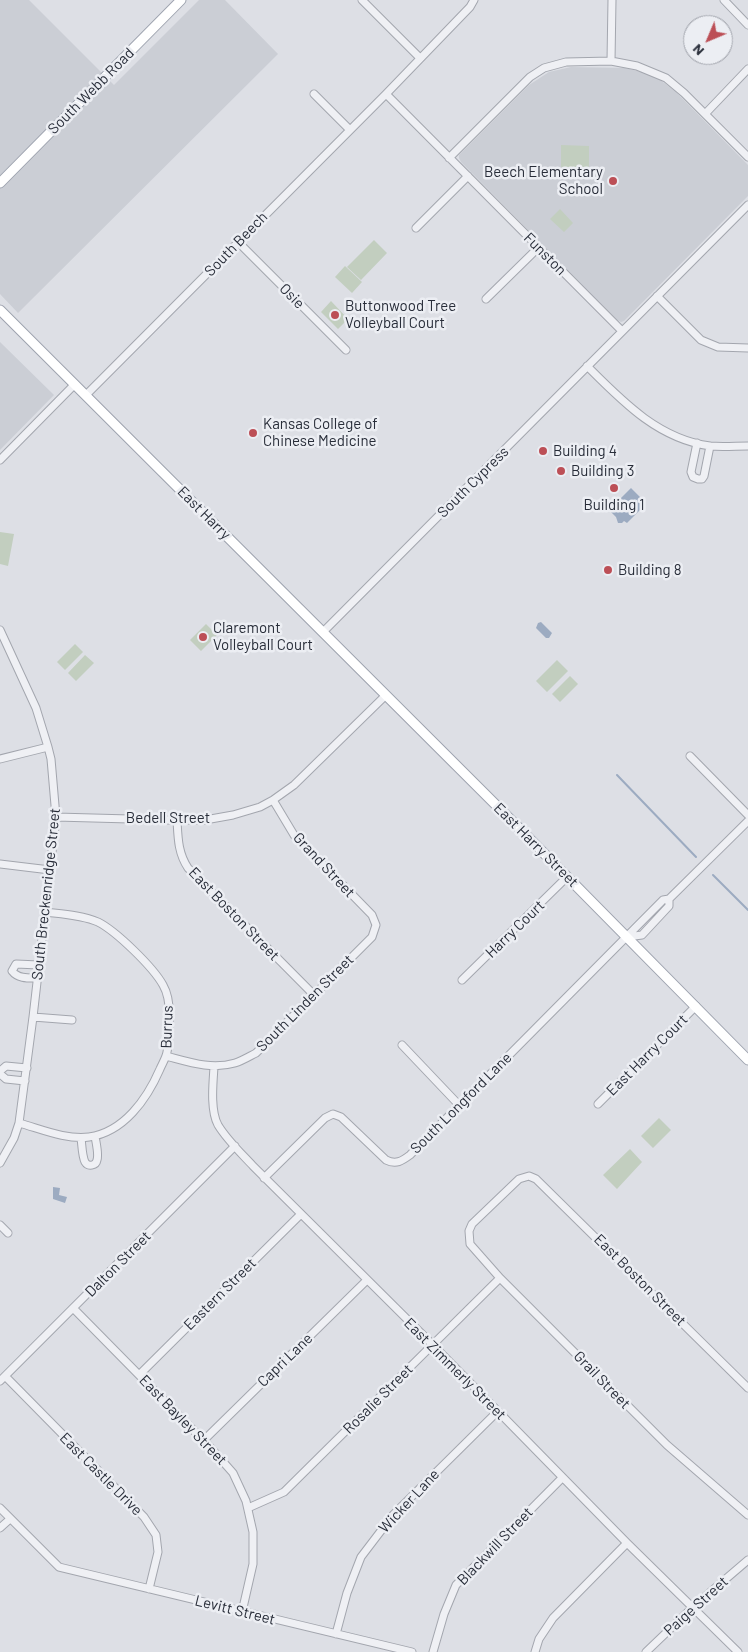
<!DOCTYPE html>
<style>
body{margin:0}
#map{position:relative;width:748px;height:1652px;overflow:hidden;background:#dddfe5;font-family:Barlow,sans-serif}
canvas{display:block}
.north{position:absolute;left:683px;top:15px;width:50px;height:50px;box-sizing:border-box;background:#eceef3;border:1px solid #9ea1a9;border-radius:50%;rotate:225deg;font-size:14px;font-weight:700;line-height:20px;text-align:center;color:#282d39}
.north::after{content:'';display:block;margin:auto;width:18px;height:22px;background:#bc4f56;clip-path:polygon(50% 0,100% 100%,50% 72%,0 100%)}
</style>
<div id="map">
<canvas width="748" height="1652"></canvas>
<div class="north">N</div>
</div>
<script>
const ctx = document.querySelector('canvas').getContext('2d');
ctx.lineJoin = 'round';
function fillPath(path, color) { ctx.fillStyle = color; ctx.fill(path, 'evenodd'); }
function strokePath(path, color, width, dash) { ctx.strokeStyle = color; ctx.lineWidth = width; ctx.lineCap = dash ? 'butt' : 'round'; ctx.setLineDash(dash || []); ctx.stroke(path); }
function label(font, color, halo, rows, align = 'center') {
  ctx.font = font + ' Barlow,sans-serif'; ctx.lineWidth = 5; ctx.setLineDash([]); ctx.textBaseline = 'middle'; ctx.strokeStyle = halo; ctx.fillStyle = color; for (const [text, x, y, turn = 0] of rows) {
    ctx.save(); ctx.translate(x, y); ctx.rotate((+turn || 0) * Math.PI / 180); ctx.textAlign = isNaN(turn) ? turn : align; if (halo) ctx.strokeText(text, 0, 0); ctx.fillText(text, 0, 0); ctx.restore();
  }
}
const built = new Path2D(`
 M0,0H29L114,85L199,0H225L278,54L18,313L0,294Z
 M571,67L625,68L654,75L676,92L748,165V196L624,321L621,322L617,320L461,162L459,158V155L529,85L549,72Z
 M0,342L54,395L0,450Z`);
const green = new Path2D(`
 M561,145L589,146V168L561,167Z
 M560,209L573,223L564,232L550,219Z
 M374,240L387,253L361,280L347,267Z
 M345,266L362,282L352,293L335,277Z
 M331,301L348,319L338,329L321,312Z
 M0,532L14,534L8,566L0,564Z
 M206,624L217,635L201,651L190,640Z
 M75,644L83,652L65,670L57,662Z
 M85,655L94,663L76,681L68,673Z
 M557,660L568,671L547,692L536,681Z
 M570,676L578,684L560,702L552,694Z
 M659,1118L671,1130L653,1148L641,1136Z
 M630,1149L642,1162L617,1189L603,1175Z`);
const water = new Path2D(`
 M631,488L642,499L644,506L627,523L624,521L622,523H618L616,517L609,510Z
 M541,622L552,633L549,638H546L536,628L538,623Z
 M53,1187L60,1188L59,1195L67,1197L65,1203L53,1199Z`);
const stream = new Path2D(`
 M617,775L696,857
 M713,875L748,910`);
const minor = new Path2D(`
 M362,0L420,58
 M724,0L748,25
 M611,61L612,0
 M314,94L350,130
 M386,94L622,331
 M705,114L748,69
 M449,158L530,77L544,68L566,62L611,61L637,66L666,78L684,93L748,157
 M416,228L468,176
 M238,242L346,350
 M657,296L701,340L718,347L748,348
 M486,299L539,247
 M587,366C622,401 658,439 710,446C722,447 736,446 748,446
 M86,395L386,94L470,7L474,0
 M697,443L691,472L693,477L698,479H702L704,476L710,446
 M0,460L75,384
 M0,630L36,708L48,747L51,759L56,817L33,1017L19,1123L14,1138L0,1163
 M323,632L748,205
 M690,756L748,815
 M0,759L48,747
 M56,817L167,820H205L233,815L260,807L273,800L294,785L386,695
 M177,820C178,838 178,853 188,868L314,995
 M0,864L50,870
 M627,937L642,935L669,906V899
 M38,978C29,978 18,979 12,971L16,964L39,965
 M462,980L567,877
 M33,1017L72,1020
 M402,1045L459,1105
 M166,1056C189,1062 211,1070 235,1063C242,1061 250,1056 256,1053L372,937L376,925L372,915L294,835L273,800
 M214,1067C213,1083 210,1110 218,1125C227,1140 241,1153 253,1166L433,1345L627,1543L738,1652
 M0,1071L6,1066L27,1068
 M0,1074L6,1079L25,1081
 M598,1104L696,1006
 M19,1123C41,1129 66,1140 89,1137C124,1132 147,1099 160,1069C162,1064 166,1058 167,1052C169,1043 168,1034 169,1025C170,1012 170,997 163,985C153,967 116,931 98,922C82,915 62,914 45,912
 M81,1138C82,1145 82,1156 85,1162C88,1167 96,1166 97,1160C99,1154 96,1143 95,1136
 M264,1178L325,1118L333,1114L341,1117L386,1160C396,1165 402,1161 410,1155L663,900L669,899L748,821
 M0,1225L8,1233
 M73,1308L210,1447L233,1473L246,1501L253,1532V1564L242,1612
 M139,1375L301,1214
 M5,1376L144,1517L156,1535L158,1552L149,1589
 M0,1381L235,1146
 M748,1388L536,1179L529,1176L519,1179L472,1224L469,1231L470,1244L500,1278L667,1445L748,1515
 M204,1440L367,1280
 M0,1508L59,1567L412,1652
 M248,1508L284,1492L500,1278
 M0,1528L10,1519
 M336,1634L347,1593L361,1557L393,1515L497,1412
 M433,1652L444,1614L456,1585L562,1478
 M535,1652L539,1639L553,1618L627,1543
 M646,1652L693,1607L748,1560`);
const major = new Path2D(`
 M0,183L181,0
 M0,310L518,827L748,1060`);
const markers = [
 [613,181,5,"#bc4f56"],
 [335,315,5,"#bc4f56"],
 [253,433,5,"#bc4f56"],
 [543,451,5,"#bc4f56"],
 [561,471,5,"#bc4f56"],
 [614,488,5,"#bc4f56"],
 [608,570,5,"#bc4f56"],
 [203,637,5,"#bc4f56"]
];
const streetNames = [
 ["South Webb Road",91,91,-45],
 ["South Beech",236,244,-46],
 ["Funston",545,254,45],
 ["Osie",292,296,45],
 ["South Cypress",473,482,-45],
 ["East Harry",204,513,45],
 ["Bedell Street",168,818],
 ["East Harry Street",536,845,45],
 ["Grand Street",324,865,47],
 ["South Breckenridge Street",46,894,-84],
 ["East Boston Street",234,914,46],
 ["Harry Court",515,929,-44],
 ["South Linden Street",305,1003,-45],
 ["Burrus",167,1027,-88],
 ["East Harry Court",647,1055,-45],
 ["South Longford Lane",461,1103,-45],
 ["Dalton Street",118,1264,-45],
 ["East Boston Street",640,1280,45],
 ["Eastern Street",220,1294,-45],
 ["Capri Lane",285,1360,-44],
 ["East Zimmerly Street",455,1369,45],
 ["Grail Street",602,1380,46],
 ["Rosalie Street",378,1399,-45],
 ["East Bayley Street",183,1420,46],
 ["East Castle Drive",101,1474,45],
 ["Wicker Lane",409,1501,-47],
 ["Blackwill Street",495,1546,-46],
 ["Paige Street",696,1606,-42],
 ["Levitt Street",235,1610,14]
];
const poiNames = [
 ["Beech Elementary",603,172,"right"],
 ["School",603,189,"right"],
 ["Buttonwood Tree",345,306],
 ["Volleyball Court",345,323],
 ["Kansas College of",263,424],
 ["Chinese Medicine",263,441],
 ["Building 4",553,451],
 ["Building 3",571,471],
 ["Building 1",614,505,"center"],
 ["Building 8",618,570],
 ["Claremont",213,628],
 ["Volleyball Court",213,645]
];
fillPath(built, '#cbced5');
fillPath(green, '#c2cebf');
fillPath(water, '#9cabc1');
strokePath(stream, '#9cabc1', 2);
strokePath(minor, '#a3a6ae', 9);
strokePath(major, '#9ea3af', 11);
strokePath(minor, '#eff0f4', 7);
strokePath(major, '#fff', 9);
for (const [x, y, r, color] of markers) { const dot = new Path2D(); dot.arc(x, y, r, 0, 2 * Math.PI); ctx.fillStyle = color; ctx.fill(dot); strokePath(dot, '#eceef3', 2); }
label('15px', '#282d39', '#eceef3', streetNames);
label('15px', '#282d39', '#eceef3', poiNames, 'left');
</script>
